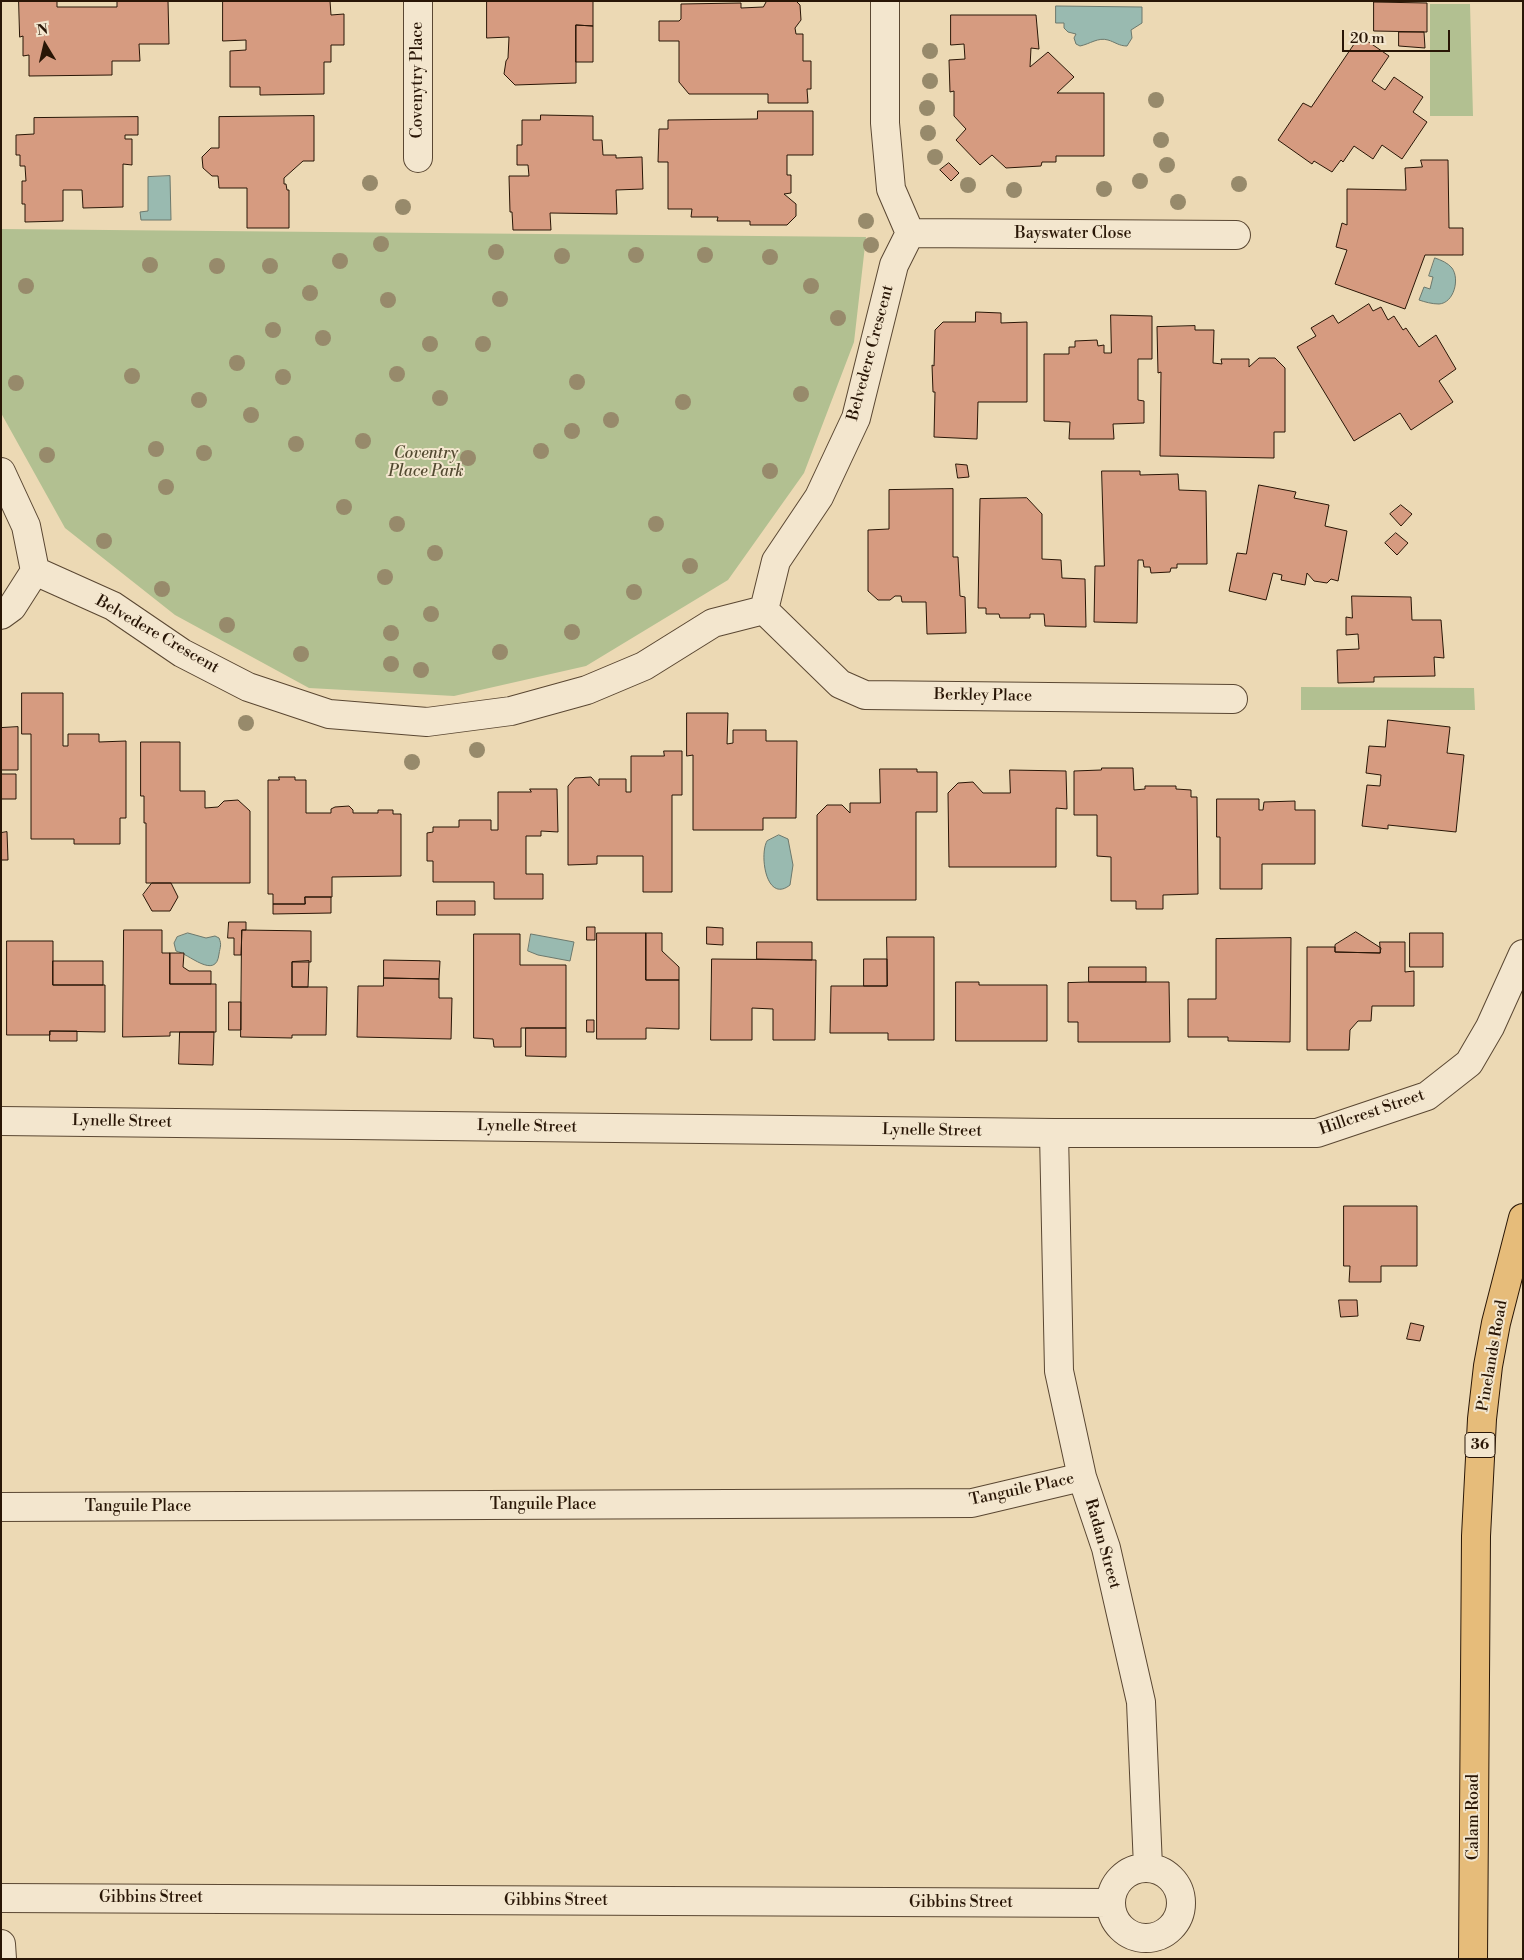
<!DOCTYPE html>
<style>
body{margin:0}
#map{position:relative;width:1524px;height:1960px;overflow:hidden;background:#ecd9b4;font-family:"Libre Bodoni",serif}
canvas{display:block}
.frame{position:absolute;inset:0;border:2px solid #291606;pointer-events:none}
.north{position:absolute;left:20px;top:20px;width:50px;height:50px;-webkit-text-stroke:4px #f3e6ce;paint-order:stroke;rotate:351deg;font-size:14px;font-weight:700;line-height:20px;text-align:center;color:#291606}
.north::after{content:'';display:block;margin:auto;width:18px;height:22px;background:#291606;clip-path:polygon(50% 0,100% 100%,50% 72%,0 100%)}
.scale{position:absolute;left:1342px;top:30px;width:108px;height:22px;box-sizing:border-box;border:2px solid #291606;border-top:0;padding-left:6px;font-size:15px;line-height:18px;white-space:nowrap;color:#291606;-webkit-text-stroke:4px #f3e6ce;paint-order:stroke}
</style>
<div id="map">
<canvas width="1524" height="1960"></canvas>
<div class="frame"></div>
<div class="north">N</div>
<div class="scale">20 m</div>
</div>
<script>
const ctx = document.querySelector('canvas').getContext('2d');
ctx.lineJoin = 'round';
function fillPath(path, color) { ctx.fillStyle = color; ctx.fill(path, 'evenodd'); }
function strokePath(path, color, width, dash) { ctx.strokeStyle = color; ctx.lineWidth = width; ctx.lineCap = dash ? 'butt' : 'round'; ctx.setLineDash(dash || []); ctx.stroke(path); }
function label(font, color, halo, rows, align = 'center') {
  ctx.font = font + ' "Libre Bodoni",serif'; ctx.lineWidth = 4; ctx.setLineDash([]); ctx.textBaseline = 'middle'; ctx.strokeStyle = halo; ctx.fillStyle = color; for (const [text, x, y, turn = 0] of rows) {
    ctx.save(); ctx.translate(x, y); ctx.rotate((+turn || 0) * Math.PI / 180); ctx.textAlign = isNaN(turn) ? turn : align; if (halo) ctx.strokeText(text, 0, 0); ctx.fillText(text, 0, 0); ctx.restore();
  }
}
const green = new Path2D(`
 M1430,4H1470L1473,116H1430Z
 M1,229L866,237L854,342L804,473L728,580L586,666L454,696L309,688L175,615L65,528L1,413Z
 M1301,687L1474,688L1475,710H1301Z`);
const water = new Path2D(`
 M1056,6L1142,7V23L1131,30L1132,38L1127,46C1119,46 1115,42 1108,40C1098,37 1090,44 1080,46L1076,44L1074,38L1076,34L1068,32L1064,28V23H1056Z
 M170,176L171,220H141L140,212L148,211V177Z
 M1435,258C1441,260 1448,263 1452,268C1460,279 1454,303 1439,304C1432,304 1425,302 1419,300L1424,287L1430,289L1433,277L1429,276Z
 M779,835L788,839L793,865L790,885C766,904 759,854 767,841Z
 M188,933L206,938L215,936L219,938C222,945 220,947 219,954C216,981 188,953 176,951L174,943L177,937Z
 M531,934L574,942L570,961L538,955L528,951Z`);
const building = new Path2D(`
 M19,1H57V7H117V1H168L169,44H139L140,61H112V75L29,76V55L23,56V36L20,37Z
 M223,1H330L331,15L344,14V45H331V62H324V94L260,95V87H230V51L246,50V40L223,41Z
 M487,1H593V26L576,25V83L515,85L504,74L506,61L508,58L509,37L487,38Z
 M767,1H796L800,5L801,20L795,28L796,34H803V61H811V89H807L808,103H768V94H689L679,82V41H659V21H679L681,19V4L741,3V8L763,7Z
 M1374,2L1427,3V32L1374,31Z
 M951,15H1036L1039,49L1031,48L1030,67L1048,52L1074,77L1057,93H1104V156H1056V162H1042L1041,166L1006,168L992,155L980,165L956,140L966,129L954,116V91L950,92L949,60L965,59L964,44L951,45Z
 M576,25L593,26V62H576Z
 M1399,32H1424L1425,48L1399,46Z
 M1360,36L1389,56L1372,81L1385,90L1394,77L1423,97L1413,112L1427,122L1402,159L1382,145L1373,159L1354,146L1343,162L1341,160L1332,172L1314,161L1312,164L1278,140L1303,103L1311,107Z
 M758,111H813V155H787V175H791V193L784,194L796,204V216L787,225H750V221H717L718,217H691L692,209H668V162H658L659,129H668V120L757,119Z
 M541,115L593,116V140H602L603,155H616V158L642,157L643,189L616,190L617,214L550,213L551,230H513L512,212H510L509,176H529L528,165H517V145H522V120H540Z
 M314,116V161H303L284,178V184H286L287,190H289V228H247V188H219L218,176H212L203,168L202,157L211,148H219V117Z
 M138,117V135H125V139H132V165L123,164V207L83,208L82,190H63V221L25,222V204H22V181H26L25,166H20V155H16V135L34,134V118Z
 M1421,160H1448L1449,228H1463V255H1425L1405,309L1335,284L1347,250L1336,247L1342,223L1347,225V189L1406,190L1405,168L1422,167Z
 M949,163L959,173L951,181L940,170Z
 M1369,304L1373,311L1381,307L1388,320L1394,316L1403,330L1406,328L1419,347L1436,335L1456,369L1439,381L1453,402L1411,430L1400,413L1354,441L1297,347L1316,336L1311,328L1333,315L1338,323Z
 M976,312L1001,313V323L1027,322V402H978L977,439L934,437L935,392H933L932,365L934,366L935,330L943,322H975Z
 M1111,315L1152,316V359H1138V400L1144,401V423L1113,424L1114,439H1069L1070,422L1044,421V354H1069V347H1075V341L1097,340L1098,346L1104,345V353H1111Z
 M1195,326V330H1214L1213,363L1222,364L1221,359H1249V367L1259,358H1275L1285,368V432H1274V458L1160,456L1161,372L1158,373L1157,327Z
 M956,464L967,465L969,477L958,478Z
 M1102,471H1140V475L1178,474L1179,490L1206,491L1207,564H1177V568H1171L1170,572L1151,573L1150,567H1144L1143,560H1138L1137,623L1094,622L1095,566H1104Z
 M1259,485L1296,492L1294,498L1329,505L1325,526L1347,531L1338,581L1331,579L1327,583L1314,581L1307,573L1305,585L1281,580L1282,575L1273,573L1266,600L1229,591L1237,553L1246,554Z
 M953,489V557H958L960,596L965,597L966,633L927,634L926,602H902L901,596H895L890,600H878L868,591V530L889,529V490Z
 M1027,498L1042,514V559L1061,560L1062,578L1085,579L1086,627L1045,626L1044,614H1030V618H1000L999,614H986V608H978L980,499Z
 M1401,505L1412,514L1401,526L1390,514Z
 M1396,533L1408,543L1397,555L1385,543Z
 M1352,596L1411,597L1412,620H1441L1444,658L1434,657L1435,676L1374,677V682L1338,683L1337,650L1359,649L1358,634L1346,635V617L1352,618Z
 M22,693H63V746H68V734H99V742L126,741V818H120V844H74V839H31V734H22Z
 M687,713H728L727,744L733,743V730H766V741H797L796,818H763V830H693V755L687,756Z
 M1388,720L1450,727L1447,753L1464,755L1456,832L1388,825V829L1362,826L1367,785L1380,786L1381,775L1366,773L1369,746L1385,747Z
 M18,727V770H1V728Z
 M141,742H180V791H205V808L218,807L224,801L238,800L250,811V883H146V823H144V796H141Z
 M664,751H682V795H672V892H643V856H597V864L568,865V786L575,778L591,777L599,786V779H626V792H631V756H664Z
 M1102,768H1133L1134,790L1145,789V786H1176V789L1191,790V797H1197L1198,894L1163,895V909H1136V901H1111V857L1097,856V815H1074V771L1101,770Z
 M880,769H917V772H937V812H916V900H817V815L827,805H842L850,813V803H880Z
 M1010,770L1066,771L1067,809L1056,808V867H949L948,793L958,783L973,782L983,793H1010Z
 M1,774H16V799H1Z
 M279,777H295V780H306V813H331V809L335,807L349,806L353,810V813H378V810H393V814H401V876L332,877V897H305V904H273V894H268V780H279Z
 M530,789H557L558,832L541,831V836H526V874H543V899H494V882H433V861H427V833L433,832V827H459V820H491V830H498V792H531Z
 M1217,799H1259V810H1263L1264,802L1295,801V810H1315V864H1262V889H1220V837H1217Z
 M7,832L8,860H1V833Z
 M152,883H171L178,897L170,911H152L143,895Z
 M305,897H331V913L273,914V904H305Z
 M437,901H475V915H437Z
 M229,922H246V930H242L241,955H234V938H228Z
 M587,927H595V940H587Z
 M707,927L723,928V945L707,944Z
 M124,930H162V953H170V984H216V1032H170V1036L123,1037Z
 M242,930L311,931V962H292V987H327L326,1035H292V1038L241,1037Z
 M1356,932L1381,948L1380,953L1335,952V945Z
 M597,933H646V980H679V1029L646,1028V1039H597Z
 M646,933H662V951L679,967V980H646Z
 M1410,933H1443V967H1410Z
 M474,934H520V965H566V1028H521V1047H494L493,1039L474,1038Z
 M887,937H934V1040H888V1033H830L831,986H887Z
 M1291,938L1290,1042L1228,1041V1037H1188V999H1216V939Z
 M7,941H53V985H105V1032L50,1031V1035H7Z
 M757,942H812V960L757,959Z
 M1380,942H1405V972L1414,971V1006H1372L1371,1021H1358L1350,1030L1349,1050H1307V947H1335V952L1380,953Z
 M170,953H184L183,967L189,971H211V984H170Z
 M712,959L816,960L815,1040H773V1009L752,1008V1040H711Z
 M864,959H887V986H864Z
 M384,960L440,961L439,979L384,978Z
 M53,961H103V985H53Z
 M309,961L308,987H292V962Z
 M1089,967H1146V982H1089Z
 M384,978L439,979V998H452L451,1039L357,1037L358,986H383Z
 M956,982H979V985H1047V1041H956Z
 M1089,982H1169L1170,1042H1078V1022H1068V983Z
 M229,1002H241V1030H229Z
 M587,1020H594V1032H587Z
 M526,1028H566V1057L526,1056Z
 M50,1031H77V1041H50Z
 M180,1032H214L213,1065L179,1064Z
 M1344,1206H1417V1266H1381V1282H1349L1350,1266H1344Z
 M1339,1300H1357L1358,1316L1341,1317Z
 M1411,1323L1424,1326L1420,1341L1407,1339Z`);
const minor = new Path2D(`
 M418,158V1
 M910,233L1236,235
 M1,472L26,526L35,571L113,606L182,653L248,687L329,714L427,722L511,711L587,690L644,666L713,623L764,610L776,561L819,497L856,418L894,265L910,233L891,189L885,123V1
 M764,610L840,684L865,695L1233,699
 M1,615L12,607L35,571
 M1054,1133L1059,1371L1082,1477L1106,1548L1141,1702L1148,1867
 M1,1507L972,1503L1082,1477
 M1111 1903a35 35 0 1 1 70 0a35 35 0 1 1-70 0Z
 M1,1898L1111,1903
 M1,1944L2,1959`);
const tertiary = new Path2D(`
 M1,1121L1054,1133H1317L1427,1096L1469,1063L1490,1027L1523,954`);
const primary = new Path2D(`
 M1473,1959L1476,1536L1482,1419L1488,1366L1496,1323L1523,1218`);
const trees = [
 [930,51],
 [930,81],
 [1156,100],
 [927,108],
 [928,133],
 [1161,140],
 [935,157],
 [1167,165],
 [1140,181],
 [370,183],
 [1239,184],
 [968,185],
 [1104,189],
 [1014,190],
 [1178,202],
 [403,207],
 [866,221],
 [381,244],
 [871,245],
 [496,252],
 [636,255],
 [705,255],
 [562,256],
 [770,257],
 [340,261],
 [150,265],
 [217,266],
 [270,266],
 [26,286],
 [811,286],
 [310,293],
 [500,299],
 [388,300],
 [838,318],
 [273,330],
 [323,338],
 [430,344],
 [483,344],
 [237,363],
 [397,374],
 [132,376],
 [283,377],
 [577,382],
 [16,383],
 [801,394],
 [440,398],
 [199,400],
 [683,402],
 [251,415],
 [611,420],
 [572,431],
 [363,441],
 [296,444],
 [156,449],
 [541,451],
 [204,453],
 [47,455],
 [468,458],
 [770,471],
 [166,487],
 [344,507],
 [397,524],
 [656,524],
 [104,541],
 [435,553],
 [690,566],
 [385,577],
 [162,589],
 [634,592],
 [431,614],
 [227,625],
 [572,632],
 [391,633],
 [500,652],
 [301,654],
 [391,664],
 [421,670],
 [246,723],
 [477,750],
 [412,762]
];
const shields = [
 [1480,1445,30]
];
const shieldNames = [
 ["36",1480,1445]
];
const streetNames = [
 ["Covenytry Place",418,80,-90],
 ["Bayswater Close",1073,234],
 ["Belvedere Crescent",871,353,-75],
 ["Belvedere Crescent",157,635,30],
 ["Berkley Place",983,696,1],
 ["Hillcrest Street",1372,1113,-19],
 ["Lynelle Street",122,1122,1],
 ["Lynelle Street",527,1127,1],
 ["Lynelle Street",932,1131,1],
 ["Pinelands Road",1493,1356,-80],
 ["Tanguile Place",1022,1490,-12],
 ["Tanguile Place",543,1505],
 ["Tanguile Place",138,1507],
 ["Radan Street",1102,1544,74],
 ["Calam Road",1474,1817,-90],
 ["Gibbins Street",151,1898],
 ["Gibbins Street",556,1901],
 ["Gibbins Street",961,1903]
];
const parkNames = [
 ["Coventry",426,454],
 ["Place Park",426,472]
];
fillPath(green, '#b2c091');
fillPath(water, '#99bab0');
strokePath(water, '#6c786c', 1);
fillPath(building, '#d69b80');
strokePath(building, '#291606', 1);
strokePath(minor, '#5a4732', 30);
strokePath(tertiary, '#5a4732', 30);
strokePath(primary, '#291606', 30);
strokePath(minor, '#f3e6ce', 28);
strokePath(tertiary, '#f3e6ce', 28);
strokePath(primary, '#e6bc7a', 28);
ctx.fillStyle = '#978a6b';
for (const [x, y] of trees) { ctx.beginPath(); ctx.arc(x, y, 8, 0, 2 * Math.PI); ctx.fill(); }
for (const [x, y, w] of shields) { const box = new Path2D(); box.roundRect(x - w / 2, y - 12.5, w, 25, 4); ctx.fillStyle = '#f3e6ce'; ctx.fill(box); strokePath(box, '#291606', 1); }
label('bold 15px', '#291606', null, shieldNames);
label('16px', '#291606', '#f3e6ce', streetNames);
label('italic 16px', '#524930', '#f3e6ce', parkNames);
</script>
